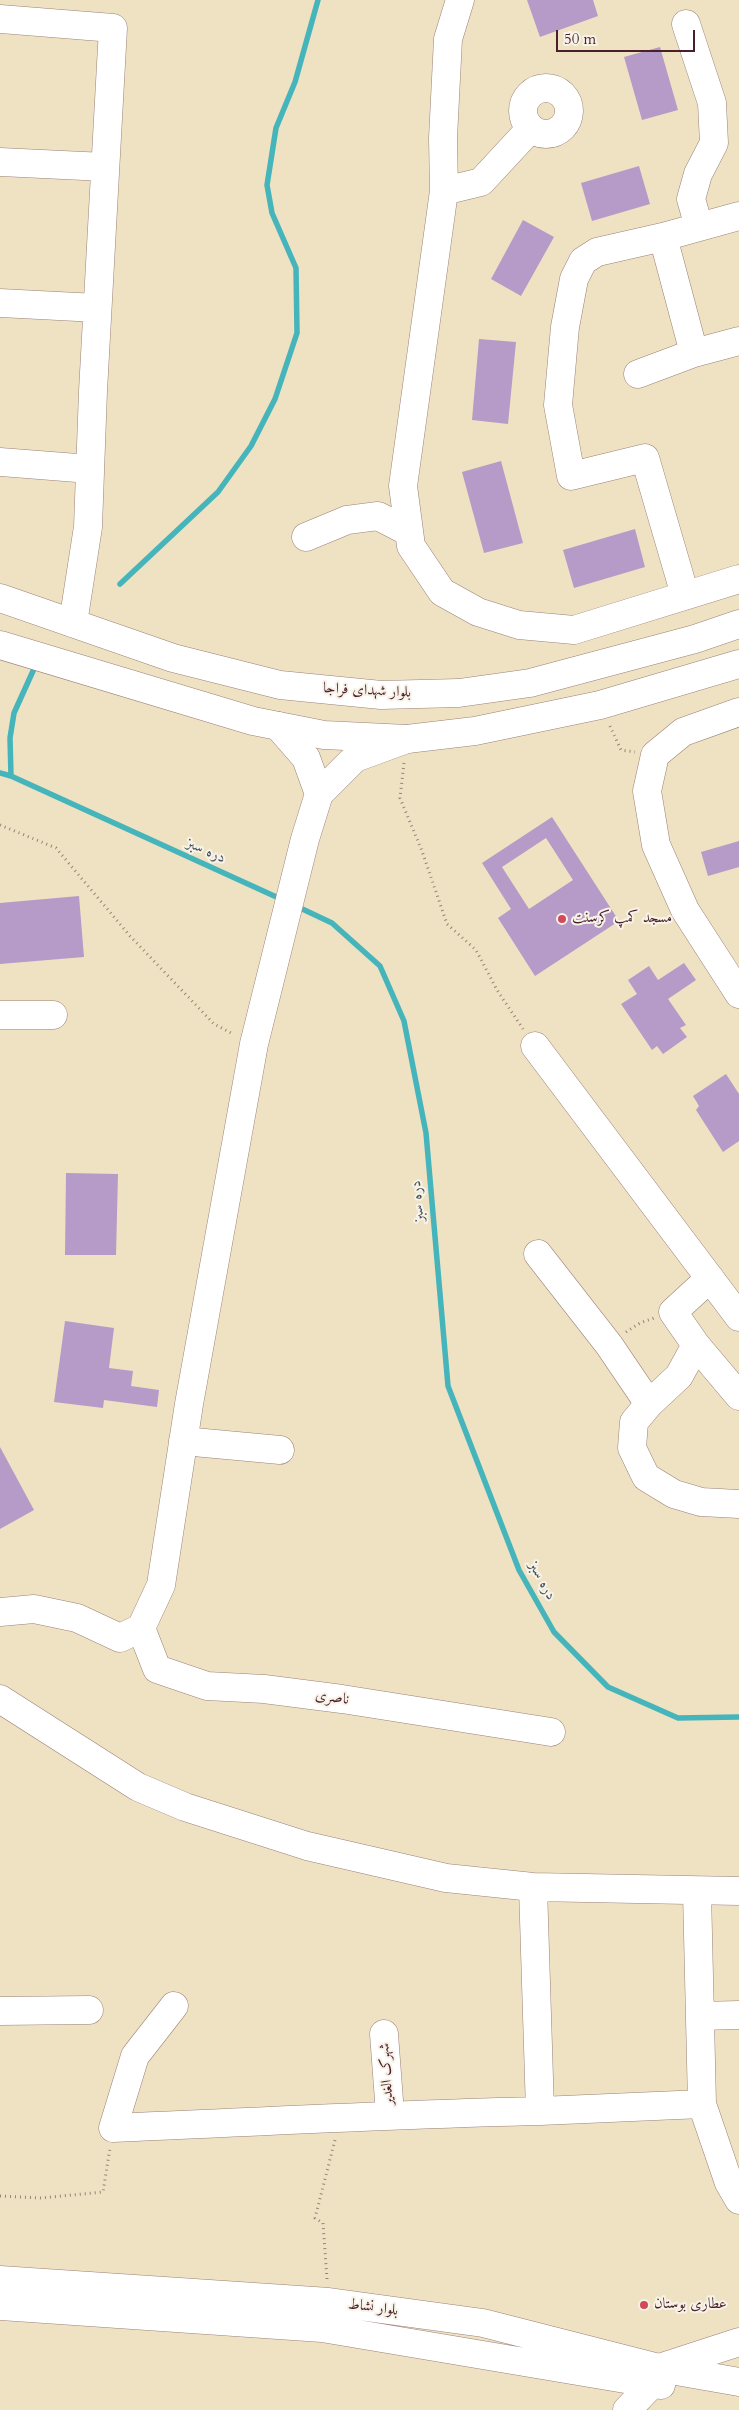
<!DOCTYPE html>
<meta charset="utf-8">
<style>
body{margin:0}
#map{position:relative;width:739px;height:2410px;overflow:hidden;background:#eee2c3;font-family:Cardo,serif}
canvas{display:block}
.scale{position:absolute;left:556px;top:30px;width:139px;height:22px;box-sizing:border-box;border:2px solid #4a1f2b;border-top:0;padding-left:6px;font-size:15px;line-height:18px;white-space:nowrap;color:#4a1f2b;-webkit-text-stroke:4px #f7f3e8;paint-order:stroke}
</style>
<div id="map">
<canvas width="739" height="2410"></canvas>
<div class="scale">50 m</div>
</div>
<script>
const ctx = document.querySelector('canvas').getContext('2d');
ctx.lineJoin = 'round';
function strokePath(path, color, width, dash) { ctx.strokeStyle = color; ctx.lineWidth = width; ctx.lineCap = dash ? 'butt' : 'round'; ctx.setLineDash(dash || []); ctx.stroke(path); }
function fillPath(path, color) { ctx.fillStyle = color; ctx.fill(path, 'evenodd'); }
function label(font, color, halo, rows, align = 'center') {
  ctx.font = font + ' Cardo,Amiri,serif'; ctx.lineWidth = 4; ctx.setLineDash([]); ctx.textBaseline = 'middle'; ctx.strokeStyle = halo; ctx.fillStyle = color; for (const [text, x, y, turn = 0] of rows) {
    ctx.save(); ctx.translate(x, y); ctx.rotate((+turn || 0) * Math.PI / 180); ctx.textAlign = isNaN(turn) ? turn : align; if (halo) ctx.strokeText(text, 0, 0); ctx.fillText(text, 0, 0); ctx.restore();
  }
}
const stream = new Path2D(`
 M120,584L218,492L251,446L275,399L297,333L296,268L272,213L267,185L276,128L295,82L318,0
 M0,773L11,776L283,900
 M11,776L10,738L14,713L33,671
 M296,906L332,923L380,966L404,1021L426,1133L448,1386L519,1570L554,1632L608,1687L678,1718L739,1717`);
const building = new Path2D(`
 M527,0H593L598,16L540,37Z
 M660,47L678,110L642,120L624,57Z
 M639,166L650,204L592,221L581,183Z
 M523,220L554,237L521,296L491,279Z
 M479,339L516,342L508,424L472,420Z
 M501,461L523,543L484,553L462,472Z
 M635,529L645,567L574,588L563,550Z
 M552,817L619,921L535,976L498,918L511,909L482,863ZM546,838L573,880L529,909L502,867Z
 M739,841V867L708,876L701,852Z
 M79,896L84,957L0,964V903Z
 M684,963L696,980L668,999L686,1025L680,1028L687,1037L663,1054L657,1046L652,1050L621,1004L637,994L628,980L649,966L658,980Z
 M726,1074L739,1094V1141L723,1152L696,1110L699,1106L693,1096Z
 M66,1173L118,1174L116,1255H65Z
 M65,1321L114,1328L109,1368L133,1371L131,1386L159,1390L157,1407L104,1400L103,1408L54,1402Z
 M0,1447L34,1510L0,1529Z`);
const path = new Path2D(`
 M610,726L621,750L635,752
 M404,763L400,798L422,851L447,924L476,950L497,990L523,1029
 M0,825L56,848L130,936L214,1024L233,1034
 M626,1332L640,1323L654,1318
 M0,2196L41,2198L103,2192L110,2148
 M327,2279L323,2223L315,2218L335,2140`);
const minor = new Path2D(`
 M460,0L448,39L443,138L444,191L403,486L411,546L442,592L478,612L519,625L574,630L739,579
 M0,19L113,28L93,391L88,527L73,623
 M686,24L712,103L714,143L698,174L691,199L699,227
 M523 111a23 23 0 1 1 46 0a23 23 0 1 1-46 0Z
 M0,162L105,167
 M444,191L481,182L531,128
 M663,237L694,353
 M0,303L97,308
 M638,374L694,353L739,341
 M0,462L90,469
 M306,537L347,520L378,516L409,532
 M685,595L645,458L571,476L558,405L565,327L574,279L583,261L597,252L663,237L739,216
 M739,712L683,732L655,755L647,791L656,845L685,910L739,994
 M278,726L306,758L319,794L355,758L407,739
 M0,1015H53
 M535,1046L739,1317
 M538,1254L609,1345L649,1404
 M710,1278L673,1312L696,1345L679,1376L649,1404L634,1422L632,1448L646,1477L674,1494L701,1502L739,1504
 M696,1345L739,1396
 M183,1441L280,1450
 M0,1612L34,1609L77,1618L120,1638L141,1628L161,1585L189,1404L254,1044L305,839L319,794
 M141,1628L157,1669L207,1686L264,1689L342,1699L551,1732
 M0,1699L138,1787L185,1807L307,1846L446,1878L533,1887L739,1891
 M533,1887L540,2111L702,2104
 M697,1892L702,2104L729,2183L739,2200
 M174,2006L135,2056L113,2128C255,2122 397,2114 540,2111
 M0,2011L89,2010
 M700,2016L739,2015
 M384,2034L390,2114
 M627,2410L653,2383L659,2368L739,2342`);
const major = new Path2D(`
 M0,598L173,658L280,685L381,695L459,693L530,683L695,639L739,624
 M0,645L253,721L324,735L407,739L475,731L600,705L739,664
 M0,2280L329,2302L483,2323L659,2368L739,2382
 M0,2306L322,2328L661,2385`);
const markers = [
 [562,919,5,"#d1495b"],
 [644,2305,5,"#d1495b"]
];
const streetNames = [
 ["بلوار شهدای فراجا",367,691,3],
 ["ناصری",332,1698,8],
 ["شهرک الغدیر",387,2074,-94],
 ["بلوار نشاط",373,2308,8]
];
const poiNames = [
 ["مسجد کمپ کرسنت",572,919],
 ["عطاری بوستان",654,2305]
];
const waterNames = [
 ["دره سبز",206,851,24],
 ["دره سبز",418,1201,-95],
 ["دره سبز",542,1581,62]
];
strokePath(stream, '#45b5bb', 5.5);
fillPath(building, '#b69ac8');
strokePath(minor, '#9c8077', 29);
strokePath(major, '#9c8077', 29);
strokePath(path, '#9c8077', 3, [1, 4]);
strokePath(minor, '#fff', 28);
strokePath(major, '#fff', 28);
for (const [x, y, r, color] of markers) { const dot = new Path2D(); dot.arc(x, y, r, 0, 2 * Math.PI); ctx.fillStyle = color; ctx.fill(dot); strokePath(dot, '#f7f3e8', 2); }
label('15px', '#4a1f2b', '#f7f3e8', streetNames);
label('15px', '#4a1f2b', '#f7f3e8', poiNames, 'left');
label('italic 16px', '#48545d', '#f7f3e8', waterNames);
</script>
